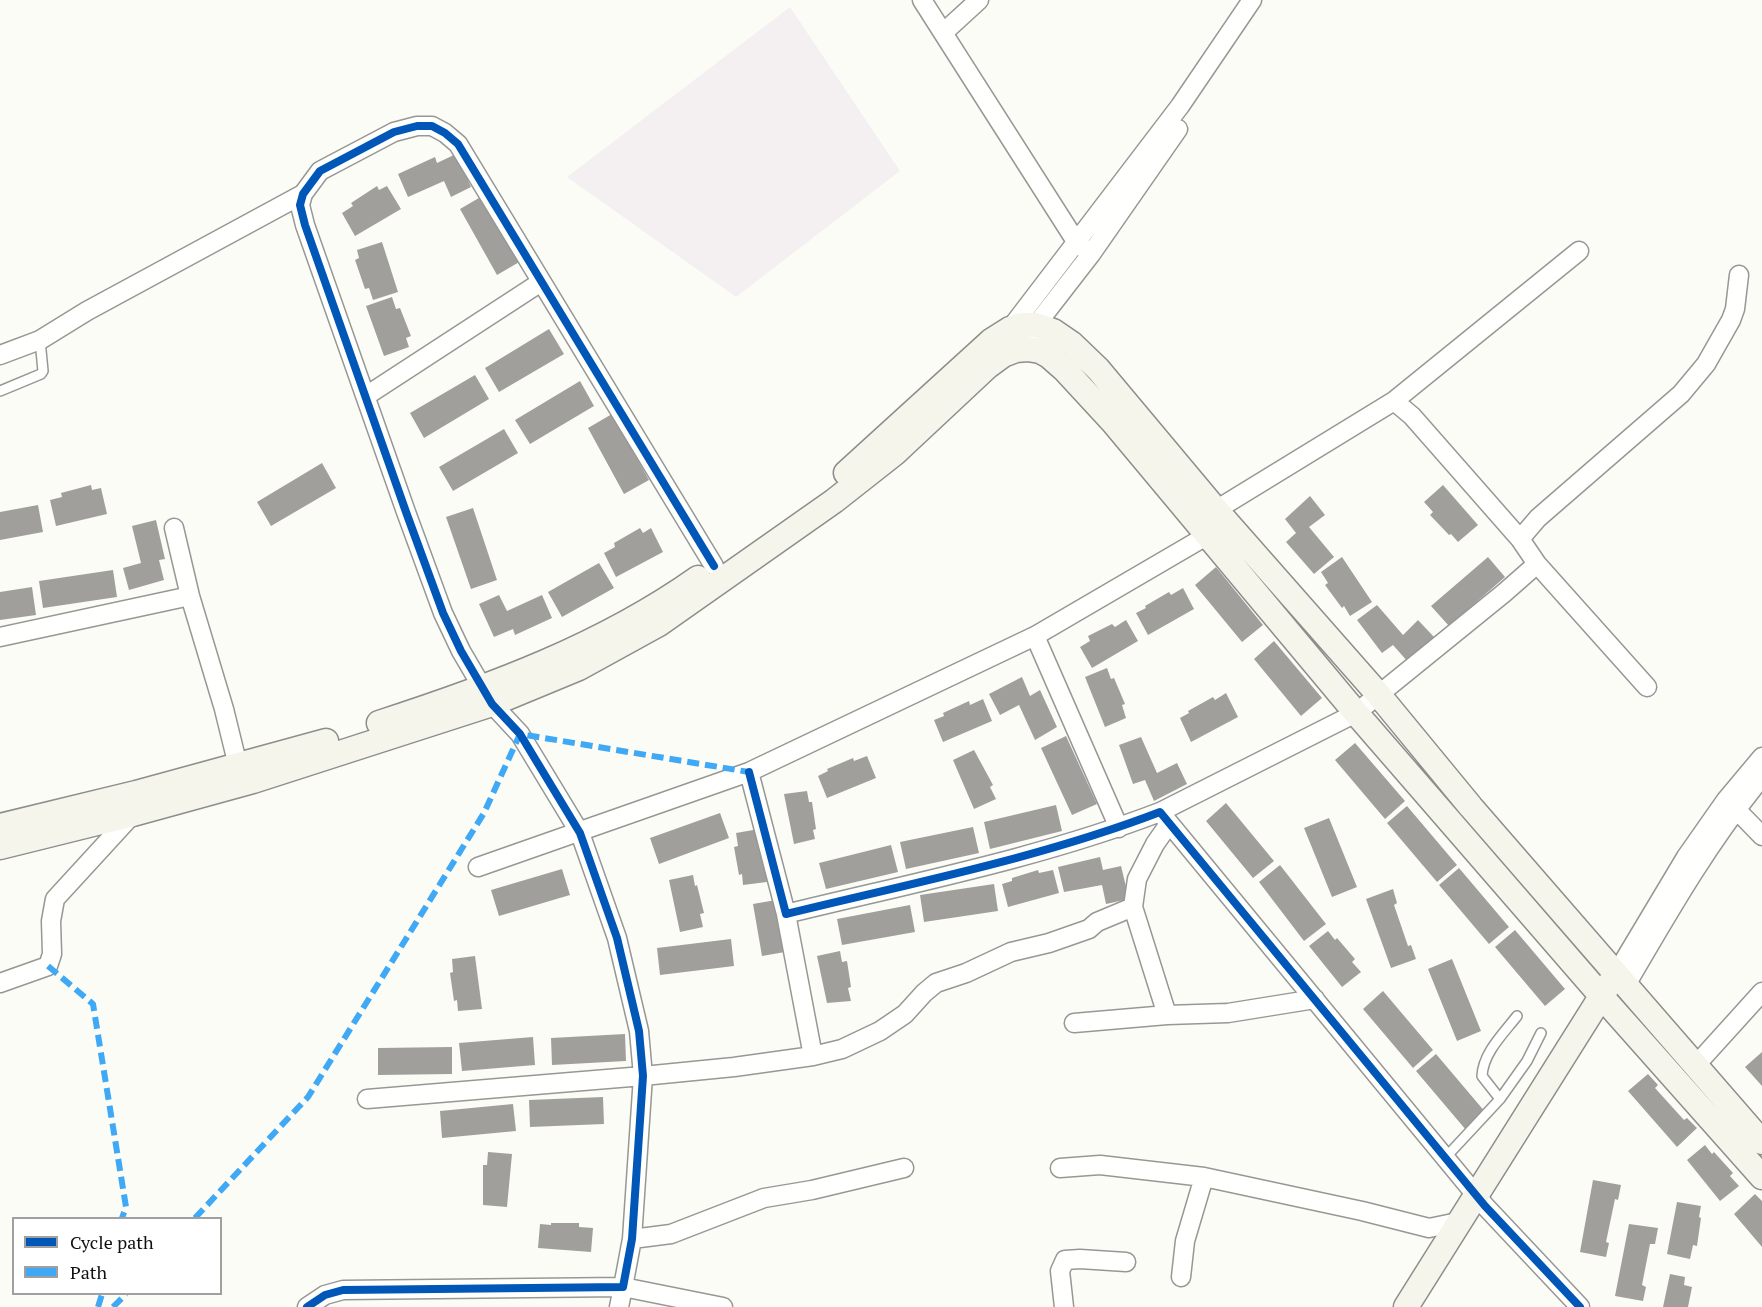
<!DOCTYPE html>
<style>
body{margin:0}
#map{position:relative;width:1762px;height:1307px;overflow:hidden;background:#fcfcf7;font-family:"PT Serif",serif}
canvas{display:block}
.legend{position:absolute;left:12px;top:1217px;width:210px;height:78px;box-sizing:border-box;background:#fff;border:2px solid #a0a0a0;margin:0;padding:8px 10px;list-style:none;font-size:18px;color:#111}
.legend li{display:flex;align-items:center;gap:12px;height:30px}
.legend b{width:30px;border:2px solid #a0a0a0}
</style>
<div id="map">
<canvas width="1762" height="1307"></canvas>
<ul class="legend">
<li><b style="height:8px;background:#0057b8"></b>Cycle path</li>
<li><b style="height:8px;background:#3fa9f5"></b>Path</li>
</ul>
</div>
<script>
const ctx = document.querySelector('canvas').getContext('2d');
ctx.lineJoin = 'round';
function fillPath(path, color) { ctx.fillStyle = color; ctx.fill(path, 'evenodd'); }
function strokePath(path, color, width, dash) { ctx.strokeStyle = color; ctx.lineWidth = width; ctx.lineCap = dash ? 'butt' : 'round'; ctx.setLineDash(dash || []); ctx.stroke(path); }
const industrial = new Path2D(`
 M790,7L900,171L736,297L567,177Z`);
const building = new Path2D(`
 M456,154L471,187L451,197L444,181L408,197L398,174L435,157L437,163Z
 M377,186L379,190L387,186L401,209L355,236L342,213L353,206L351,203Z
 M484,195L521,261L497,275L460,209Z
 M382,242L398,292L373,300L369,288L365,289L355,260L359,258L357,250Z
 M392,297L396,309L400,308L411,336L406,338L409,347L384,356L366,306Z
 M549,329L564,354L499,392L485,368Z
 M475,375L489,399L424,438L410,413Z
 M580,381L594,406L530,444L515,420Z
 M612,414L649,480L624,494L588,428Z
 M504,429L518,453L453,491L439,467Z
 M322,463L336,488L271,526L257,502Z
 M91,485L92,490L101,488L107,514L56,526L50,500L62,497L61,493Z
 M1443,485L1478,525L1458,542L1451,534L1449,535L1430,515L1433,512L1424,502Z
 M1310,496L1325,515L1309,527L1334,557L1314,574L1286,542L1296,533L1285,519Z
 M38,505L43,532L0,540V512Z
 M473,508L497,580L471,589L446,517Z
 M156,520L165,559L159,560L164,580L129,590L123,568L141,563L132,526Z
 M640,528L643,533L651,528L663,552L616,577L604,553L615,547L614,543Z
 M1342,557L1372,602L1350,616L1344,606L1342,608L1325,585L1328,583L1321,572Z
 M1488,557L1505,577L1449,626L1431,606Z
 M599,563L614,588L562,617L548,592Z
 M1216,567L1263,625L1242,642L1195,585Z
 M113,570L117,597L43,608L39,581Z
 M32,587L36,615L0,620V592Z
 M1183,588L1194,609L1148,635L1136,613L1146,608L1145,606L1169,592L1171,595Z
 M499,595L507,611L542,595L552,618L515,635L513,629L494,637L479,604Z
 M1377,605L1403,635L1418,620L1434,637L1408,662L1393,645L1382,653L1357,620Z
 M1126,620L1138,641L1092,668L1080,647L1090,641L1088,636L1112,624L1115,627Z
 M1274,641L1322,698L1301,716L1254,659Z
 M1107,668L1111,679L1114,678L1125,704L1122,705L1126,718L1105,727L1085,677Z
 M1022,677L1030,696L1040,690L1057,727L1035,740L1019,705L1000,715L989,694Z
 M1226,693L1238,717L1191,742L1180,718L1189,713L1188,711L1213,697L1215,700Z
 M983,699L992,721L943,742L934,720L944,716L943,713L969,701L970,705Z
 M1066,736L1097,804L1072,815L1041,748Z
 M1141,737L1157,773L1177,763L1187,784L1154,801L1145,780L1133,784L1119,745Z
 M1355,743L1405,801L1385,819L1335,760Z
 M974,750L993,785L990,787L996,799L974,809L953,760Z
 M867,756L876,778L827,798L818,776L828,771L827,769L853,758L854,761Z
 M807,791L809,802H812L816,829L813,830L815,839L794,844L784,794Z
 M1226,803L1274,861L1253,878L1206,821Z
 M1056,805L1062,831L990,849L984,822Z
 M1407,806L1457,865L1437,882L1387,823Z
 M720,813L729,838L659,864L650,838Z
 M1329,818L1357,887L1332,897L1304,828Z
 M973,827L979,853L906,869L900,842Z
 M759,829L767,882L743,885L742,874L739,875L734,847L738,846L736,833Z
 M891,845L898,872L826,889L819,863Z
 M1100,857L1103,870L1121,866L1129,899L1106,904L1102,885L1064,892L1058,867Z
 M1280,865L1326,924L1304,941L1259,882Z
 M1459,868L1509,927L1489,944L1439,885Z
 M562,869L570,895L499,916L491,890Z
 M1038,870L1039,873L1053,870L1059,893L1008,907L1002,884L1012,881V878Z
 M693,875L695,886L697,885L704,913L700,914L703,927L680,932L669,880Z
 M994,884L998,911L924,922L920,895Z
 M1393,889L1397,903L1394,905L1408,946L1411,945L1416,959L1391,968L1366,899Z
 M776,900L785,952L762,956L753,904Z
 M910,905L915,932L842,945L837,919Z
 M1515,930L1565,989L1545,1006L1495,947Z
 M1328,931L1335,940L1337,938L1355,959L1352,962L1361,972L1342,987L1309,946Z
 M731,939L734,966L660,975L657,948Z
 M840,951L842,962L847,961L851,987L848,988L851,1001L827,1003L817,956Z
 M475,956L482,1009L458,1011L457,1000L454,1001L450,973L453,972L452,959Z
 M1452,959L1481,1031L1457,1041L1428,969Z
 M1383,991L1433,1050L1413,1068L1363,1009Z
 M625,1034L626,1061L552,1065L551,1038Z
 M533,1037L535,1065L462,1071L459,1043Z
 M452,1047V1074L378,1075V1048Z
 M1762,1052V1086L1745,1067Z
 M1436,1054L1486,1113L1466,1130L1416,1071Z
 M1648,1074L1658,1085L1655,1088L1684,1120L1687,1118L1697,1128L1677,1147L1628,1091Z
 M603,1097L604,1124L530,1127L529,1100Z
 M513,1104L516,1131L442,1138L440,1111Z
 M1705,1145L1712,1154L1714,1152L1733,1173L1730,1176L1739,1186L1720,1201L1687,1160Z
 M488,1152L512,1154L507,1207L483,1205V1165H487Z
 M1593,1180L1621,1185L1618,1200L1615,1199L1606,1242L1609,1243L1606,1257L1580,1252Z
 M1755,1194L1762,1201V1247L1734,1214Z
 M1677,1202L1701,1206L1699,1217L1701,1218L1697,1246L1693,1245L1690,1259L1667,1254Z
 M551,1223H579V1227L593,1228L591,1252L538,1248L540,1224L551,1225Z
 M1629,1224L1658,1228L1655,1244H1650L1642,1285L1646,1287L1643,1301L1615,1296Z
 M1670,1274L1685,1277L1684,1285L1692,1287L1688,1307H1663Z`);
const lane = new Path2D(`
 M0,391L41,374L43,371L40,340
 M1500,1099L1482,1076C1483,1053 1503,1034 1517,1016
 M1446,1157L1500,1099L1527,1061L1541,1033`);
const street = new Path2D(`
 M922,0L1077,243L1085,249
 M943,33L979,0
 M1009,333L1010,329L1180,106L1252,0
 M1032,336L1036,325L1091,254L1178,129
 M0,355L40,340L87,311L303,194
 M366,396L541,282
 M1394,401L1579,251
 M1216,510L1394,401L1412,416L1520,539
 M174,528L190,596L224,709L238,766
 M1537,564L1647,687
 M1035,636L1119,828
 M0,637L190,596
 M749,772L786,914C912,883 1040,858 1160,812L1485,1206L1580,1307
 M1728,801L1762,836
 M1160,812L1356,713L1504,593L1537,564L1520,539L1538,518L1681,394L1706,364L1731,320L1735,309L1739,275
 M478,867L749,772L1035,636L1208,535
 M1133,907L1167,1015L1228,1013L1315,999
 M786,914L813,1056
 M1616,974L1686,857L1726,800L1762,757
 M0,983L48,966L52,954L51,921L55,899L133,814
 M1626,985C1668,913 1709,841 1762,777
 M1074,1023L1167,1015
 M1696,1065L1762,992
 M367,1099L643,1076L734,1067L813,1056L842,1049L880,1031L905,1014L924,993L936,983L966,973L1011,952L1049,943L1089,929L1097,922L1133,907L1137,879L1155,844L1169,824
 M1060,1168L1100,1165L1204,1177L1362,1211L1429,1228L1458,1222
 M632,1239L671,1234L764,1198L812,1190L904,1168
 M1181,1277L1185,1241L1204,1177
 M307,1307L325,1295L343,1290L623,1287L632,1239L643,1076L639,1031L617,938L580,833L520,734L492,704L461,651L443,613L406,512L305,225L300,205L303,194L320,171L394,132L417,126H432L445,133L458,144L714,566
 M619,1307L623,1287L723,1307
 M1064,1307L1060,1271L1065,1260L1080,1259L1126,1262`);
const secondary = new Path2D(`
 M846,473L991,341L1010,329L1022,325H1036L1053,331L1072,344L1098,369L1216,510L1378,694L1471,807L1762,1142
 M379,723C490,687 602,646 698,578
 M0,826L136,793L326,741
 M0,847L133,814L253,781L492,704L579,668L659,624L834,501L895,453L988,366L1003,355L1016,350L1027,349L1040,351L1049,356L1065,370L1113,422L1356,713L1610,1006L1762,1177
 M1406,1307L1609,984`);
const quiet = new Path2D(`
 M48,966L93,1004L126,1207L122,1218
 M195,1218L308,1097L484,813L520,734L749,772
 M98,1307L102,1294
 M113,1307L126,1294`);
const cycleway = new Path2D(`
 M749,772L786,914C912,883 1040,858 1160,812L1485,1206L1580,1307
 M307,1307L325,1295L343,1290L623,1287L632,1239L643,1076L639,1031L617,938L580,833L520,734L492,704L461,651L443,613L406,512L305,225L300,205L303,194L320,171L394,132L417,126H432L445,133L458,144L714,566`);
fillPath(industrial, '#f4f0f2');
fillPath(building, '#a09f9c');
strokePath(lane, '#979795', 12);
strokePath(street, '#979795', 21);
strokePath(secondary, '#8d8d8b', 27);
strokePath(lane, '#fffffe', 9);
strokePath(street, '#fffffe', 18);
strokePath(secondary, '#f5f5ec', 24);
strokePath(quiet, '#3fa9f5', 6, [12, 6]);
strokePath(cycleway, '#0057b8', 8);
</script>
